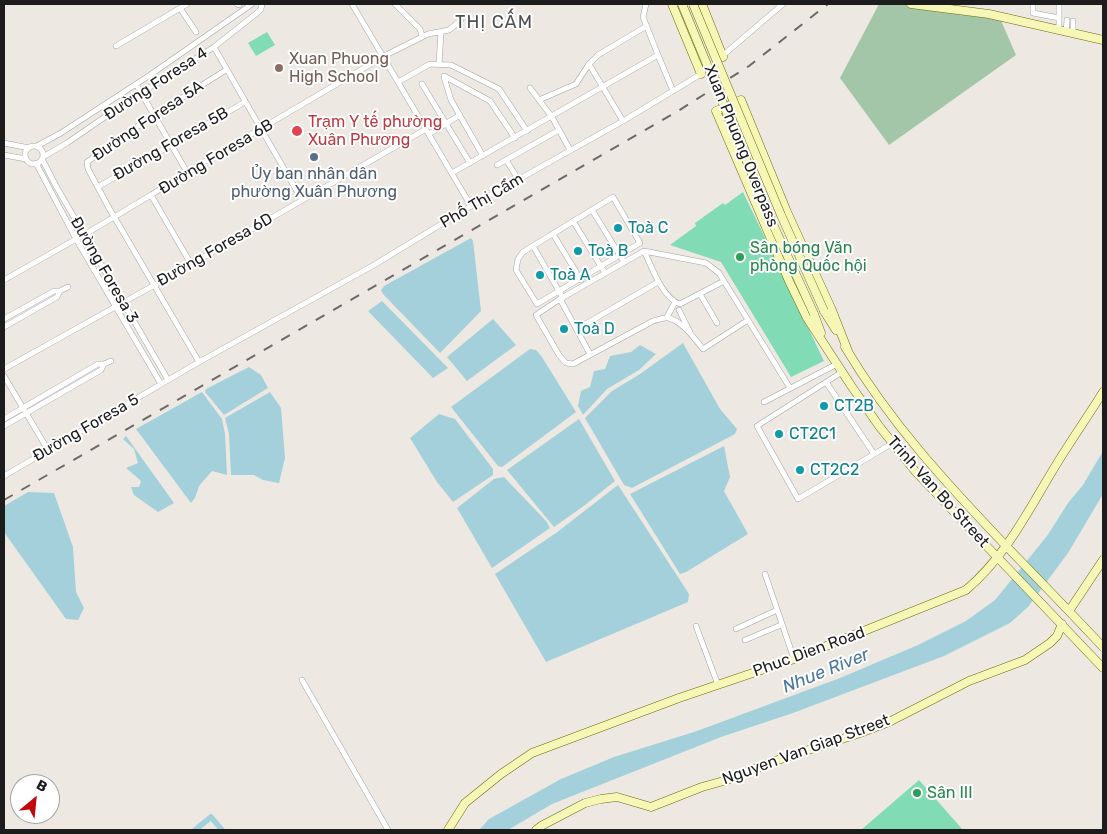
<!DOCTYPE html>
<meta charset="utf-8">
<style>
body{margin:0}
#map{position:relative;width:1107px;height:834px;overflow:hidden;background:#ede9e2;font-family:Rubik,sans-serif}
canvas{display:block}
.frame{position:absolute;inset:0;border:5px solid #1c1c1c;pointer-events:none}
.north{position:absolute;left:10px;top:774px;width:50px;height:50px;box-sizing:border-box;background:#fff;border:1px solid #a4a4a4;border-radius:50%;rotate:28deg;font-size:14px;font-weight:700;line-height:20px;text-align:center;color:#1c1c1c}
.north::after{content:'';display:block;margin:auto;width:18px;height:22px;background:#c3050c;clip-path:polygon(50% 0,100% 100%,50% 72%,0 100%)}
</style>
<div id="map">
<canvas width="1107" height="834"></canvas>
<div class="frame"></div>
<div class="north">B</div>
</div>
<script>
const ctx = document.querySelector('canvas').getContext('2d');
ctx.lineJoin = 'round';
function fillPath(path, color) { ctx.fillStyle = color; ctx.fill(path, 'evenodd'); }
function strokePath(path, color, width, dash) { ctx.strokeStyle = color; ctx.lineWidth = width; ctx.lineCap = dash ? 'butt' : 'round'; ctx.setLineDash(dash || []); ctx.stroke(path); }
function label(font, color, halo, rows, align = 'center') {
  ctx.font = font + ' Rubik,sans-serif'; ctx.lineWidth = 4; ctx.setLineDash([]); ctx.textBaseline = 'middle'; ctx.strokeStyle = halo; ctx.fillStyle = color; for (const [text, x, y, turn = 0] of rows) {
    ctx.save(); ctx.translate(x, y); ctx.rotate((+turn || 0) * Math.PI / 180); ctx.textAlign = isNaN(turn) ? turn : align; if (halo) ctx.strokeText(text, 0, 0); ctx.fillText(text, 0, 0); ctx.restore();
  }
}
const cemetery = new Path2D(`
 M879,4H910L999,16L1016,55L889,145L840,78Z`);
const pitch = new Path2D(`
 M267,32L275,45L256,56L248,43Z
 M743,192L824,361L791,377L721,262L670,245L696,226L695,223L723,203L725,205Z
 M919,780L963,830H861Z`);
const water = new Path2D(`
 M471,238L473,241L481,311L440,353L383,294L381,290L384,286Z
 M382,301L448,368L433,378L368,311Z
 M493,319L516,345L467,381L447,357Z
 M683,343L720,409L737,429L735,434L632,488L624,485L585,418L612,391L640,374Z
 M640,345L656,354L639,370L607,389L583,415L578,406L581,391L590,387L594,371L605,369L610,356L631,352Z
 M530,349L536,350L542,357L576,412L502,467L498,466L451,407Z
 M249,367L261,375L268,388L224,415L205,392L206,389Z
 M202,392L222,419L225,434L227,475L212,471L199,486L195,498L191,503L136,429Z
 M270,392L281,408L285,458L279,483L263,480L254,475H231L229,434L225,418Z
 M439,414L455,419L493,469V475L453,502L437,482L410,438Z
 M579,419L615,481L585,505L554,527L507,470Z
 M126,436L174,503L158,512L134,495L131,487H139L141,481L126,468L138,463L134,449L123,439Z
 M724,446L730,477L724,491L748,534L686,572L680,574L630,494Z
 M1103,451V494L1068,553L1028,607L1010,623L944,656L793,713L721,737L552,804L508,830H479L489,819L561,779L614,757L697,731L840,678L918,645L966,621L995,600L1047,536L1068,503L1083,485Z
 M504,477L547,522L550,528L492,568L457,508L494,479Z
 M618,485L689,594L688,602L546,662L495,574L556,533Z
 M28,492L54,493L73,547L76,592L84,608L78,620L66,619L4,532V506Z`);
const canal = new Path2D(`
 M195,830L211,817L222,830`);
const street = new Path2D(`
 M237,4L239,5
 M352,4L471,206
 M395,4L420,29L422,36
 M646,4L643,17L658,55
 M1033,4V13L1059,18
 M180,8L196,32
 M1073,21V33
 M1059,30V4
 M1066,32L1067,20
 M116,46L187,4
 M214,47L302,200
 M439,64L441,32
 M589,64L623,121
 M444,76L490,101L515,138
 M444,77L451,100L483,156
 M398,82L430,64L451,65L499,89L527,131
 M136,84L187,172
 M422,84L470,163
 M530,88L552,117L570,150
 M539,100L576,84L589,64L598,55L645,27
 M429,134L460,115
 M4,143L29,148
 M37,146L61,133L150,75L252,4
 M25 155a9 9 0 1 1 18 0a9 9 0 1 1-18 0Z
 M4,155L26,159
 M43,157L67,143L131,99L214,47L257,13L261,9L262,4
 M42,159L56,186L168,380
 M506,160L518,179
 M36,163L76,239L161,384
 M497,165L559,130
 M452,173L658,55L673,91
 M98,187L245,102
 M151,195L191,264
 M613,197L640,243L537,304L516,270L518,259L523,252Z
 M592,210L624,262
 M573,221L605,273
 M553,234L581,280
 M533,246L563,298
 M644,251C652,267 662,298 680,304L724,281
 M4,280L94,229L151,195L187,172L388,54L428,34L449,30L461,20
 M700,294L717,323
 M560,299L644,251L706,263L719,273L790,388
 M679,310L690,332
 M667,317L675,302
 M4,319L54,291H60L68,287
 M4,327L57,297L60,291
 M577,329L658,282
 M590,354L560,299L536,315L559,355L566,363L573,364L653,321C658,320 665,317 669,318C683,322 694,338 703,349L748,320
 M199,362L109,208L88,169L87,162L148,119L226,70
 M4,369L167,278L426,129
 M842,372L757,426L798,499L893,443
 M4,376L48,450
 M826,382L874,454
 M764,402L837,364
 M4,419L98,364H104L111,361
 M4,426L101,370L104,364
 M4,476L199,362L374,265L471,206L623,121L701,74L783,4
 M765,574L794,659
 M696,626L718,685
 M736,629L777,610
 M745,640L781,625
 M302,680L388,830`);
const secondary = new Path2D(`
 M672,4L701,74
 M702,4L723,57
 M911,4L989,14L1103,40
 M824,311L836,330
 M814,314L821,333
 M845,347C891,424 947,484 1008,548C1040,581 1072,614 1103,647
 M848,351L831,308L787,212L741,100L716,111L789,281L807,318L850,384L879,426L915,471L1103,668
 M1069,611L1103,560
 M448,830L465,803L501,774L532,753L679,698L794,659L966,590C1005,557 1027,513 1053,470C1069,443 1087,418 1103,392
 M536,830L541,826L585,803L601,799L617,797L651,807L702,787L727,780L772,762L860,733L889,722L969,681L1025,660L1050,643L1057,636L1062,624`);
const rail = new Path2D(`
 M4,500L678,111L749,66L828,4`);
const secondaryBridge = new Path2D(`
 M682,4L771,220L814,314
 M693,4L781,215L824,311`);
const markers = [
 [279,68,5,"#8d6e63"],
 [297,131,6,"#e0444e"],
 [314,157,5,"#5c6f8a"],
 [618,228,5,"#0f9aa8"],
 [578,251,5,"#0f9aa8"],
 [740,257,5,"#2e9e5b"],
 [540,275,5,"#0f9aa8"],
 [564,329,5,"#0f9aa8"],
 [824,406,5,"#0f9aa8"],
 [779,434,5,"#0f9aa8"],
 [800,470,5,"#0f9aa8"],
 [917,793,5,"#2e9e5b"]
];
const educationNames = [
 ["Xuan Phuong",289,59],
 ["High School",289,77]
];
const streetNames = [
 ["Đường Foresa 4",156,84,-33],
 ["Đường Foresa 5A",148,121,-34],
 ["Đường Foresa 5B",171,144,-30],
 ["Xuan Phuong Overpass",741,146,68],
 ["Đường Foresa 6B",216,157,-31],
 ["Phố Thị Cẩm",482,201,-30],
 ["Đường Foresa 6D",215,250,-30],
 ["Đường Foresa 3",104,270,60],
 ["Đường Foresa 5",86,428,-30],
 ["Trinh Van Bo Street",938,492,48],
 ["Phuc Dien Road",809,652,-20],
 ["Nguyen Van Giap Street",806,750,-20]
];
const healthNames = [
 ["Trạm Y tế phường",308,122],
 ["Xuân Phương",308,140]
];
const serviceNames = [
 ["Ủy ban nhân dân",314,174],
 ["phường Xuân Phương",314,192]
];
const cultureNames = [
 ["Toà C",628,228],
 ["Toà B",588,251],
 ["Toà A",550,275],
 ["Toà D",574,329],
 ["CT2B",834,406],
 ["CT2C1",789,434],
 ["CT2C2",810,470]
];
const leisureNames = [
 ["Sân bóng Văn",750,248],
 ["phòng Quốc hội",750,266],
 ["Sân III",927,793]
];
const neighbourhoodNames = [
 ["THỊ CẤM",494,23]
];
const waterNames = [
 ["Nhue River",826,671,-22]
];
fillPath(cemetery, '#a4c6a8');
fillPath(pitch, '#81dbb5');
fillPath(water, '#a3d0da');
strokePath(canal, '#a3d0da', 5.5);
strokePath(street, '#a3a3a3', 6);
strokePath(secondary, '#676f07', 9);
strokePath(street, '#fff', 5);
strokePath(secondary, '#f6f7b6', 8);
strokePath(rail, '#6a6a6a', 2, [10, 10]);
strokePath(secondaryBridge, '#676f07', 9, []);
strokePath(secondaryBridge, '#f6f7b6', 8);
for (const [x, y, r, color] of markers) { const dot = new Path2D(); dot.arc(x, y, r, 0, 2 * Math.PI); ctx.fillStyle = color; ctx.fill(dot); strokePath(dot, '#fff', 2); }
label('16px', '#785e54', '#fff', educationNames, 'left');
label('16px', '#1c1c1c', '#fff', streetNames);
label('16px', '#be3a42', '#fff', healthNames, 'left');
label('16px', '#4e5e75', '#fff', serviceNames);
label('16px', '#0d838f', '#fff', cultureNames, 'left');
label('16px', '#27864d', '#fff', leisureNames, 'left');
ctx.letterSpacing = '1px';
label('18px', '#4f4f4f', '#fff', neighbourhoodNames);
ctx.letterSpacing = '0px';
label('italic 18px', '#4978a1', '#fff', waterNames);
</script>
